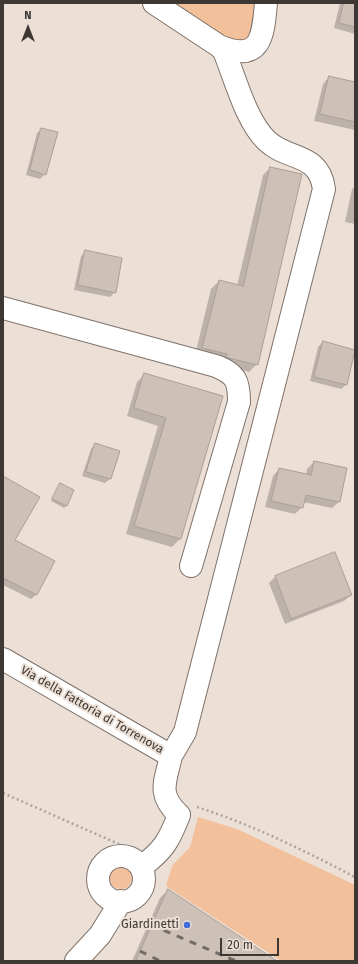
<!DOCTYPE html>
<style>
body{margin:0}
#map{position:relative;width:358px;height:964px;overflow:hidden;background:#ecdfd6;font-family:"Fira Sans",sans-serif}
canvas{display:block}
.frame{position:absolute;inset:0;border:4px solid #3d3834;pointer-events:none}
.north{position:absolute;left:8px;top:8px;width:40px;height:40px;-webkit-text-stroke:3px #ecdfd6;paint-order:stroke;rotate:0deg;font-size:11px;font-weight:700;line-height:16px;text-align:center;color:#3d3834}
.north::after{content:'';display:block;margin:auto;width:14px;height:18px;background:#3d3834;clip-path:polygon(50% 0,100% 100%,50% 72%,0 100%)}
.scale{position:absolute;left:220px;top:938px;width:59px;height:18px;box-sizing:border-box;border:2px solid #3d3834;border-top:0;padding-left:5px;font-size:12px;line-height:14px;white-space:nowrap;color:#3d3834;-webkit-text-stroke:3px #ecdfd6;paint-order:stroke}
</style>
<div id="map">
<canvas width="358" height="964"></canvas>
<div class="frame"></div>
<div class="north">N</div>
<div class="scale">20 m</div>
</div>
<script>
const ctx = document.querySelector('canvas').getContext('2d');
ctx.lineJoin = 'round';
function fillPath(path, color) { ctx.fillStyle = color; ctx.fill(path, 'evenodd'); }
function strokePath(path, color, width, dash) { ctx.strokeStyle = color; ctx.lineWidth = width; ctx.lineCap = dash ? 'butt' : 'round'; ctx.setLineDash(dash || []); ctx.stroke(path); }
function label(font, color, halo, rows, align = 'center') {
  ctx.font = font + ' "Fira Sans",sans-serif'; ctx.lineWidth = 4; ctx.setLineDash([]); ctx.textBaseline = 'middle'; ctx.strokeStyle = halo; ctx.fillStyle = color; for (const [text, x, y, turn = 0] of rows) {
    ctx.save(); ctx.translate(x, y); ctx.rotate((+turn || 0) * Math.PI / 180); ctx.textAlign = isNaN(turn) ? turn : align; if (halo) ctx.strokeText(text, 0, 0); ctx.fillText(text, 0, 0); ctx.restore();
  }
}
const green = new Path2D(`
 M154,3H266L251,50Z
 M198,817L237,829L355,885V961H281L166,886L172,866L190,847Z
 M110 878a11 11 0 1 1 22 0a11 11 0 1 1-22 0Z`);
const shadow = new Path2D(`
 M340,3H355V34L334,28Z
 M329,77L355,83V130L314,121L323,84Z
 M42,129L45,174L40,179L26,175L37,133Z
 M270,168L257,364L249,372L220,365L195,355L211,289L219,281L237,286L263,175Z
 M355,187V224L345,222L352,189Z
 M85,252L115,292L110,297L74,290L81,256Z
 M323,342L346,385L341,389L310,381L318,347Z
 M145,374L221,397L180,539L172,547L126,534L158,426L127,416L137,382Z
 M95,444L110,479L105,483L82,476L91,449Z
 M314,462L339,502L332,508L303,502L302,507L295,514L265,507L273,476L279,469L306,475L307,469Z
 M3,479L14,541L53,561L36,595L31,599L3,585Z
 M60,484L66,506L64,508L51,501Z
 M335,554L351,595L344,601L285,624L269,583L275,577Z
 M168,890L275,961H132L160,898Z`);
const building = new Path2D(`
 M344,3H355V27L339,23Z
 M329,76L355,82V122L320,114Z
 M41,128L58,132L46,175L30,170Z
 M270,167L302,174L258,365L228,358L226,357L227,354L202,348L219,280L243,286Z
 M85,250L122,258L116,293L78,285Z
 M323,341L355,350L347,385L314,377Z
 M144,373L223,396L181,539L134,526L166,418L134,408Z
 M95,443L120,451L111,479L86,472Z
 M314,461L347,468L340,502L306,495L303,508L271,501L279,468L311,475Z
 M3,476L40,497L15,540L55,561L37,595L3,578Z
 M60,483L74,490L67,506L52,499Z
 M335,552L352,595L291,619L275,576Z
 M168,889L277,961H136Z`);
const path = new Path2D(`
 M3,793L121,845
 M197,807C253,825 303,850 355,877`);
const minor = new Path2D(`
 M154,3L219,46L224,51C235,78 246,121 267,141C288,161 319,152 324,189L185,732L171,756
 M219,46C261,63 263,37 266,3
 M3,308L216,366C236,374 239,381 239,402L191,566
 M3,659L171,756C165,783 157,794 179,815C169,841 163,851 141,867
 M98 879a23 23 0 1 1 46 0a23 23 0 1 1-46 0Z
 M76,961L100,935L121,901`);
const rail = new Path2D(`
 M151,925L236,961
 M140,951L160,961`);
const markers = [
 [187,925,4,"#406cde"]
];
const streetNames = [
 ["Via della Fattoria di Torrenova",92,710,30]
];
const poiNames = [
 ["Giardinetti",179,925]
];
fillPath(green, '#f3c09c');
fillPath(shadow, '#0003');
fillPath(building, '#ccc0b7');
strokePath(building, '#aa9e95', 1);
strokePath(minor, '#7e726a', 24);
strokePath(path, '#ada39b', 2.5, [2, 3]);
strokePath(minor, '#fff', 22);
strokePath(rail, '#736c66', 3, [7, 7]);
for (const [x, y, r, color] of markers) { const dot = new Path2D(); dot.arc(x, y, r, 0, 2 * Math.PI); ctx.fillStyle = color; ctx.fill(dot); strokePath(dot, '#ecdfd6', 1.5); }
label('12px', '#3d3834', '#ecdfd6', streetNames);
label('12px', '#3d3834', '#ecdfd6', poiNames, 'right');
</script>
